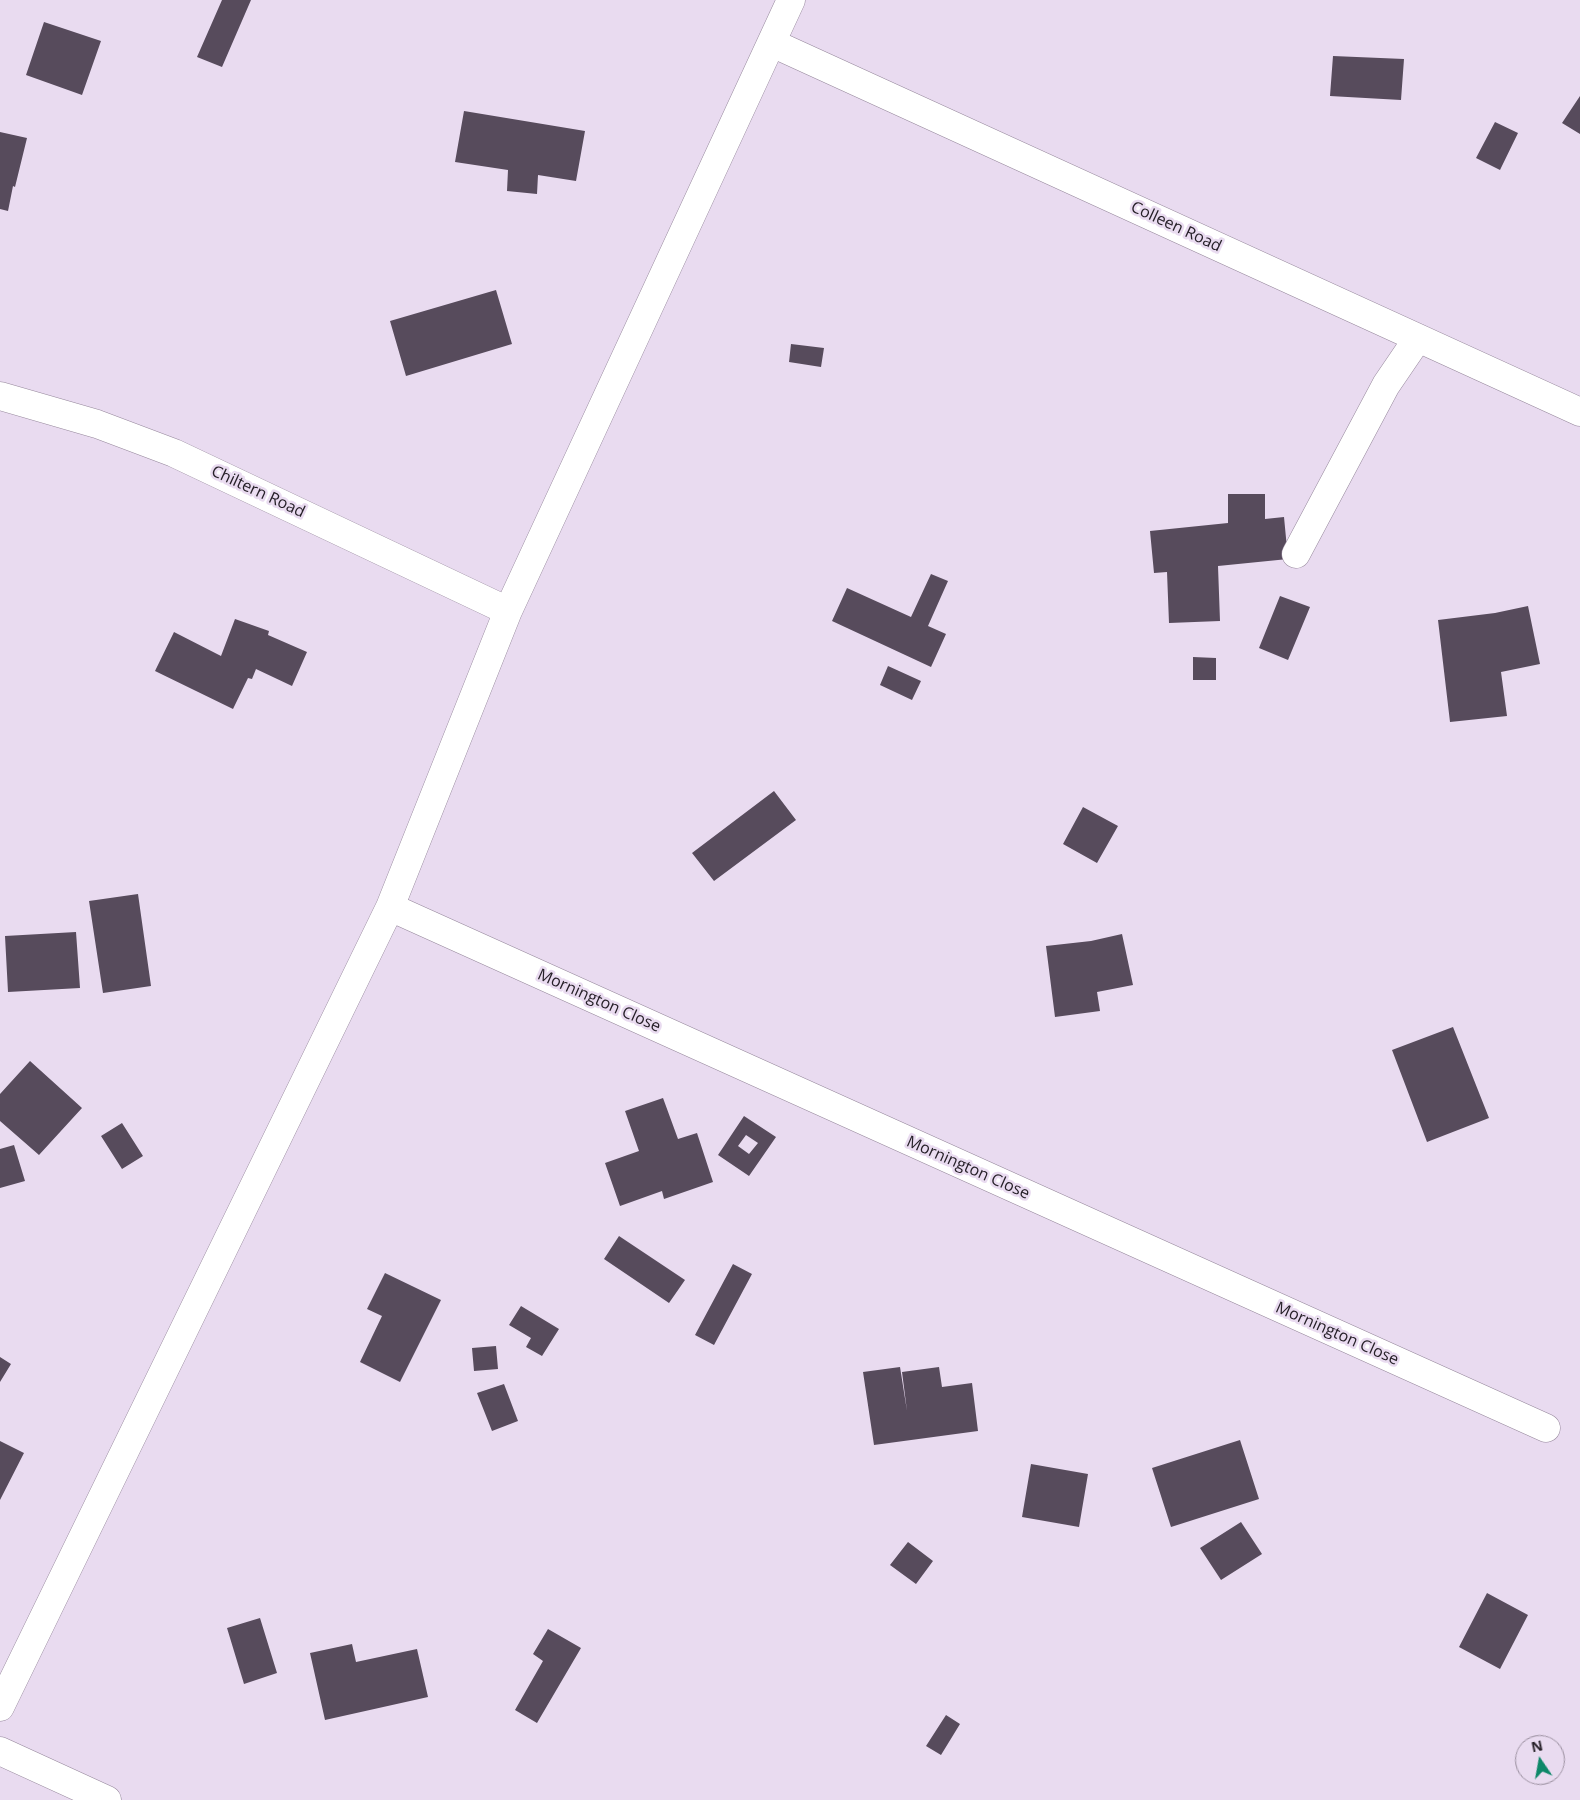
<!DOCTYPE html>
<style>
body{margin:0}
#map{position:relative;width:1580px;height:1800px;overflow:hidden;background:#e9dbf0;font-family:"Open Sans",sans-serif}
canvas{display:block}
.north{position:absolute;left:1515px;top:1735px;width:50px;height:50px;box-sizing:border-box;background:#e9dbf0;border:1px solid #9b90a0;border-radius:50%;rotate:348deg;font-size:14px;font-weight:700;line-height:20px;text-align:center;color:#262028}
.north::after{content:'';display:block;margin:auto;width:18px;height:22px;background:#0e8869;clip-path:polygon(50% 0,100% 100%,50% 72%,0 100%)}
</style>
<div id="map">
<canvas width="1580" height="1800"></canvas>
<div class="north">N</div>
</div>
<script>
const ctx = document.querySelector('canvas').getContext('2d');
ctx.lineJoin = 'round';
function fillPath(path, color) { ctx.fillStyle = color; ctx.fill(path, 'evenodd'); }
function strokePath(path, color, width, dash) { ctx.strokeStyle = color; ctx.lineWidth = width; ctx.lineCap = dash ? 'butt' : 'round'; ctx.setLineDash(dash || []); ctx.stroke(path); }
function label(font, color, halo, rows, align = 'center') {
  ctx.font = font + ' "Open Sans",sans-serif'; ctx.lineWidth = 5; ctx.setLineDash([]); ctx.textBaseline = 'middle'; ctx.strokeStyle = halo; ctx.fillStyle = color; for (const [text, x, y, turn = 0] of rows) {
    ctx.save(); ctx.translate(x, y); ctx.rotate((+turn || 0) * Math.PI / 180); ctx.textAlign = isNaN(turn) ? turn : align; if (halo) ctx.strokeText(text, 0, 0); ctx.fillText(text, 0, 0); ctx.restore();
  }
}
const building = new Path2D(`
 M222,0H251L222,67L197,57Z
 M44,22L101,41L82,95L26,75Z
 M1333,56L1404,59L1401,100L1330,96Z
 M1580,96V134L1562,123Z
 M464,111L585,131L576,181L538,175L537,194L507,191L508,170L455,162Z
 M1495,122L1518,133L1500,170L1476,158Z
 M0,132L27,138L15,187L13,186L8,211L0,209Z
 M496,290L512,344L406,376L390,321Z
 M791,344L824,348L821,367L789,362Z
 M1228,494H1265V519L1284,517L1288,559L1218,566L1220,621L1169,623L1167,572L1154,573L1150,531L1228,523Z
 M931,574L948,581L928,626L946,634L931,667L832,621L847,588L911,617Z
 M1280,596L1310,607L1288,660L1259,648Z
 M1528,606L1540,664L1501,672L1507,716L1450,722L1438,620L1495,613Z
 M235,619L269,631L268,635L307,652L292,686L256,669L252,679L248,678L233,709L155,671L174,632L221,656Z
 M1193,657L1216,658V680H1193Z
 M888,666L921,681L912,700L880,685Z
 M774,791L796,820L714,881L692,853Z
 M1083,807L1118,826L1097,863L1063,844Z
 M138,894L151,986L103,993L89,901Z
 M76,932L80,988L8,992L5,936Z
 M1122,934L1133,985L1097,992L1100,1011L1055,1017L1046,946L1091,941Z
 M1453,1027L1489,1118L1427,1142L1392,1050Z
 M30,1061L82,1108L39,1155L0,1121V1094Z
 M663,1098L678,1139L697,1133L713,1182L664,1199L662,1191L620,1206L605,1163L639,1151L625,1111Z
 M744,1116L776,1137L749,1176L718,1155ZM746,1135L758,1143L749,1154L738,1146Z
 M122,1123L143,1156L122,1169L101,1136Z
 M14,1145L25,1181L0,1188V1149Z
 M619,1236L685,1280L669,1303L604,1259Z
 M733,1264L752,1274L714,1345L695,1335Z
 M385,1273L441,1300L400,1382L360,1362L382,1316L367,1309Z
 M521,1306L559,1329L542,1356L526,1347L531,1338L509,1325Z
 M496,1346L498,1369L474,1371L472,1348Z
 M0,1357L11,1364L0,1382Z
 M900,1367L907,1411L902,1372L939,1367L942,1387L972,1383L978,1431L874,1445L863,1372Z
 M504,1384L518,1421L492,1431L477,1393Z
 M1240,1440L1259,1499L1171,1527L1152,1468Z
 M0,1441L24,1453L0,1500Z
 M1031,1464L1088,1474L1079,1527L1022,1517Z
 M1241,1522L1262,1554L1221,1580L1200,1548Z
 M908,1542L933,1561L916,1584L890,1565Z
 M1487,1593L1528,1615L1500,1669L1459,1647Z
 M260,1618L277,1673L244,1684L227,1628Z
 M548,1629L581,1648L537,1723L515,1710L543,1661L533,1654Z
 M352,1644L356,1662L417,1649L428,1697L325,1720L310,1653Z
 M946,1715L960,1724L941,1755L926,1746Z`);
const minor = new Path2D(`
 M772,43L1580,412
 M0,396L97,424L174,453L508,611
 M1296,554L1386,385L1418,338
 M390,907L1546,1428
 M0,1707L390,907L508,611L791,0
 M0,1751L107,1800`);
const streetNames = [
 ["Colleen Road",1176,227,25],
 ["Chiltern Road",258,492,25],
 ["Mornington Close",599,1001,24],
 ["Mornington Close",968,1168,24],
 ["Mornington Close",1337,1334,24]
];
fillPath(building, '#574b5c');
strokePath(minor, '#95879b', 29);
strokePath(minor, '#fff', 28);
label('16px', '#262028', '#e9dbf0', streetNames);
</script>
